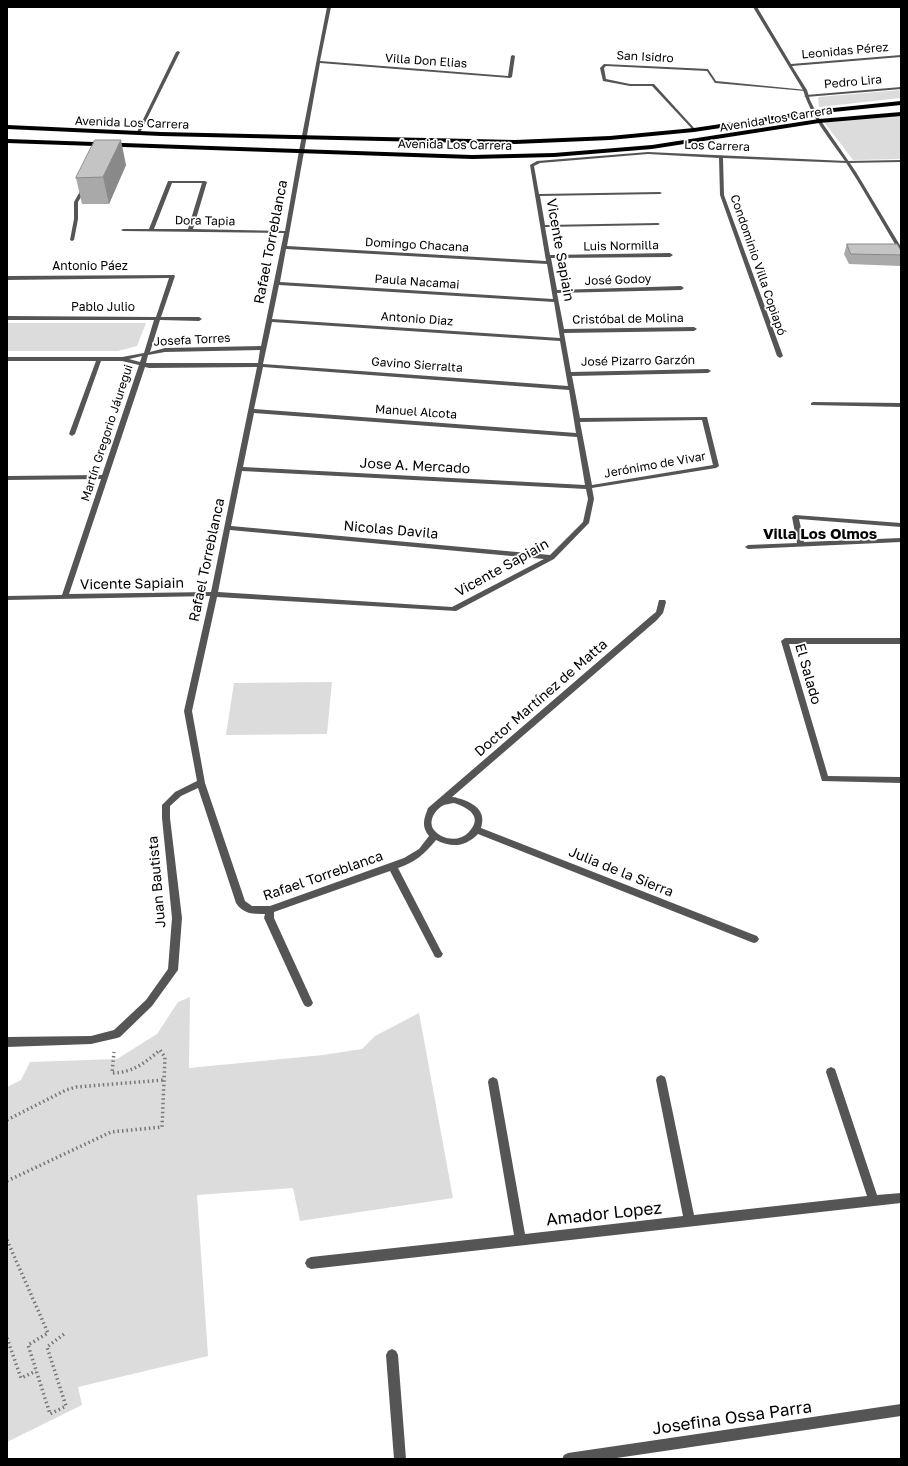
<!DOCTYPE html>
<meta charset="utf-8">
<style>
body{margin:0}
#map{position:relative;width:908px;height:1466px;overflow:hidden;background:#fff;font-family:"Golos Text",sans-serif}
canvas{display:block}
.frame{position:absolute;inset:0;border:8px solid #000;pointer-events:none}
</style>
<div id="map">
<canvas width="908" height="1466"></canvas>
<div class="frame"></div>
</div>
<script>
const ctx = document.querySelector('canvas').getContext('2d');
ctx.lineJoin = 'round';
function fillPath(path, color) { ctx.fillStyle = color; ctx.fill(path, 'evenodd'); }
function strokePath(path, color, width, dash) { ctx.strokeStyle = color; ctx.lineWidth = width; ctx.lineCap = dash ? 'butt' : 'round'; ctx.setLineDash(dash || []); ctx.stroke(path); }
function label(font, color, halo, rows, align = 'center') {
  ctx.font = font + ' "Golos Text",sans-serif'; ctx.lineWidth = 3.5; ctx.setLineDash([]); ctx.textBaseline = 'middle'; ctx.strokeStyle = halo; ctx.fillStyle = color; for (const [text, x, y, turn = 0] of rows) {
    ctx.save(); ctx.translate(x, y); ctx.rotate((+turn || 0) * Math.PI / 180); ctx.textAlign = isNaN(turn) ? turn : align; if (halo) ctx.strokeText(text, 0, 0); ctx.fillText(text, 0, 0); ctx.restore();
  }
}
const green = new Path2D(`
 M901,90V98L819,107L818,97Z
 M901,115V159L853,160L824,122Z
 M7,323H146L137,346L118,351H7Z
 M332,682L327,734L226,735L234,683Z
 M190,997L189,1068L323,1055L362,1049L375,1036L419,1013L453,1198L300,1221L293,1188L197,1195L208,1356L78,1387L82,1405L7,1442V1087L21,1080L30,1062L117,1059L157,1034L178,1002Z`);
const path = new Path2D(`
 M7,1120L66,1090L76,1087L164,1080
 M7,1181L111,1132L162,1127L165,1057L160,1050C145,1063 132,1073 112,1073L114,1052
 M7,1240L48,1333L28,1345L50,1414L66,1406L47,1347L64,1334
 M7,1338L21,1378L36,1371`);
const service = new Path2D(`
 M83,186L87,187L78,202V219L74,240L72,241L70,240L74,219V202Z
 M813,402L901,403V407L811,405V403Z`);
const minor = new Path2D(`
 M327,7H331L320,61L508,76L511,56L513,55L515,56L512,77L510,78L320,63L287,246L546,261L530,165L537,161L648,152L847,161L901,160V162L847,163L723,158L724,195L783,356L780,358L777,356L720,195L719,158L648,154L540,163L534,166L539,194L660,192L662,193L660,194L540,196L545,225L658,223L660,224L658,225L545,227L550,255L670,253L673,255L670,257L551,258L557,290L681,286L684,288L681,290L557,293L564,329L694,327L697,329L694,331L564,333L571,372L708,369L711,371L708,373L572,376L580,418L707,417L719,466L716,468L592,488L594,499L589,523L554,559L456,611L217,597L192,711L205,783L245,901L252,906H270L404,858L419,849L429,836C421,826 424,819 428,808L651,616L656,612L659,600H665L666,602L663,613L657,620L452,797C456,797 460,799 464,800C477,805 486,813 481,828L757,936L759,939L757,942L754,943L751,942L478,834C465,847 452,848 436,840C424,855 415,862 398,868L441,951L443,954L441,957L438,958L435,957L390,871L274,912V918L313,1003L311,1006L308,1007L305,1006L303,1003L264,918L265,914C253,914 243,914 236,903L198,788L181,796L170,806V818L182,918L178,970L152,1006L120,1037L117,1038L91,1044L7,1047V1037L91,1036L114,1030L146,1000L168,969L172,918L162,818V805L175,792L197,781L184,711L210,596L7,600V596L62,595L101,479L7,480V476L102,475L139,365L122,361H101L75,434L72,436L69,434L96,361H7V357H122L144,353L154,320H7V316L156,317L169,278L7,280V276L174,275L175,276L161,317H199L202,319L199,321L160,320L150,352L165,348L261,346L284,233L123,231L121,230L123,229H149L168,181H205L207,182L193,229L285,231L299,151ZM172,183H202L188,229H154ZM286,249L547,264L553,299L280,282ZM279,285L554,302L560,338L272,319ZM272,322L560,341L568,386L263,364ZM260,350L258,363H146L148,355L165,352ZM142,356L140,362L129,359ZM145,367L149,368L257,367L211,592L69,594ZM263,367L569,390L576,433L254,409ZM254,413L577,437L585,485L243,467ZM702,420L713,465L592,485L580,422ZM242,471L586,489L588,499L583,522L550,555L231,526ZM230,530L544,559L452,607L218,592ZM454,803C469,808 484,817 468,833C459,842 442,840 434,830C428,822 434,811 442,806C445,804 450,804 454,803Z
 M178,51L180,52L140,133L136,134L176,52Z
 M604,64L708,69L716,81L807,90L805,91L715,83L707,71L606,66L604,68L606,79L630,84H654L695,129V131H694L652,86H630L603,81L600,68Z
 M901,87V89L806,97L804,96L806,95Z
 M795,515L901,523V527L799,519L804,542L901,538V542L748,549L745,547L748,545L797,543L792,517Z
 M785,638H901V644H789L828,776L901,777V783L822,781L781,641Z
 M831,1067L835,1069L877,1195L901,1193V1203L311,1269L307,1267L305,1263L307,1259L311,1257L514,1235L488,1082L489,1079L493,1077L497,1079L498,1082L525,1234L683,1216L656,1080L657,1077L661,1075L665,1077L666,1080L694,1215L867,1196L826,1072L827,1069Z
 M392,1349L396,1351L398,1355L406,1459H394L386,1355L388,1351Z
 M901,1404V1416L610,1459H562L564,1455L568,1453Z`);
const tertiary = new Path2D(`
 M753,7H757L791,64L901,55V57L792,66L807,90L810,100L819,118L856,172L901,247V252L899,251C881,221 864,190 845,161C829,138 811,117 803,90Z`);
const primary = new Path2D(`
 M901,101V105L814,114L694,132L610,140L515,144L161,136L7,129V125L161,132L515,140L610,136L694,128L814,110Z
 M901,112V116L819,123L652,149L554,157L472,159L7,143V139L472,155L554,153L652,145L819,119Z`);
const wall = new Path2D(`
 M126,165L109,204H82L76,178Z
 M847,244L901,251L900,266L849,264L844,254Z`);
const shadedWall = new Path2D(`
 M121,140L126,165L109,204L103,177Z`);
const building = new Path2D(`
 M95,140H121L103,177L76,178Z
 M847,244H897L901,251V255L851,254Z`);
const farStreetnames = [
 ["Leonidas Pérez",845,51,-5],
 ["San Isidro",645,57,3],
 ["Villa Don Elias",426,61,4],
 ["Pedro Lira",853,82,-5],
 ["Avenida Los Carrera",776,119,-9],
 ["Avenida Los Carrera",132,123,2],
 ["Avenida Los Carrera",455,145,1],
 ["Los Carrera",717,146,2],
 ["Dora Tapia",205,221,1],
 ["Domingo Chacana",417,245,3],
 ["Luis Normilla",621,246,-1],
 ["Condominio Villa Copiapó",758,265,71],
 ["Antonio Páez",90,266],
 ["José Godoy",618,280,-2],
 ["Paula Nacamai",417,282,4],
 ["Pablo Julio",103,307],
 ["Antonio Diaz",417,319,4],
 ["Cristóbal de Molina",628,319,-1],
 ["Josefa Torres",192,340,-3],
 ["José Pizarro Garzón",638,361,-1],
 ["Gavino Sierralta",417,365,4],
 ["Manuel Alcota",416,412,4],
 ["Martín Gregorio Jáuregui",107,433,-72],
 ["Jerónimo de Vivar",655,465,-10]
];
const streetNames = [
 ["Rafael Torreblanca",271,242,-79],
 ["Vicente Sapiain",560,250,80],
 ["Jose A. Mercado",415,466,3],
 ["Nicolas Davila",391,530,5],
 ["Rafael Torreblanca",207,560,-78],
 ["Vicente Sapiain",502,568,-29],
 ["Vicente Sapiain",132,584,-1],
 ["El Salado",808,674,74],
 ["Doctor Martínez de Matta",541,698,-41],
 ["Julia de la Sierra",621,872,22],
 ["Rafael Torreblanca",323,876,-19],
 ["Juan Bautista",157,882,-95]
];
const neighbourhoodNames = [
 ["Villa Los Olmos",820,534]
];
const nearStreetnames = [
 ["Amador Lopez",604,1214,-6],
 ["Josefina Ossa Parra",732,1418,-8]
];
fillPath(green, '#dcdcdc');
strokePath(path, '#777', 3.5, [1.5, 3]);
fillPath(service, '#555');
fillPath(minor, '#555');
fillPath(tertiary, '#555');
fillPath(primary, '#000');
fillPath(wall, '#a9a9a9');
fillPath(shadedWall, '#898989');
fillPath(building, '#c4c4c4');
strokePath(building, '#898989', 1);
label('12px', '#000', '#fff', farStreetnames);
label('14px', '#000', '#fff', streetNames);
label('bold 15px', '#000', '#fff', neighbourhoodNames);
label('17px', '#000', '#fff', nearStreetnames);
</script>
